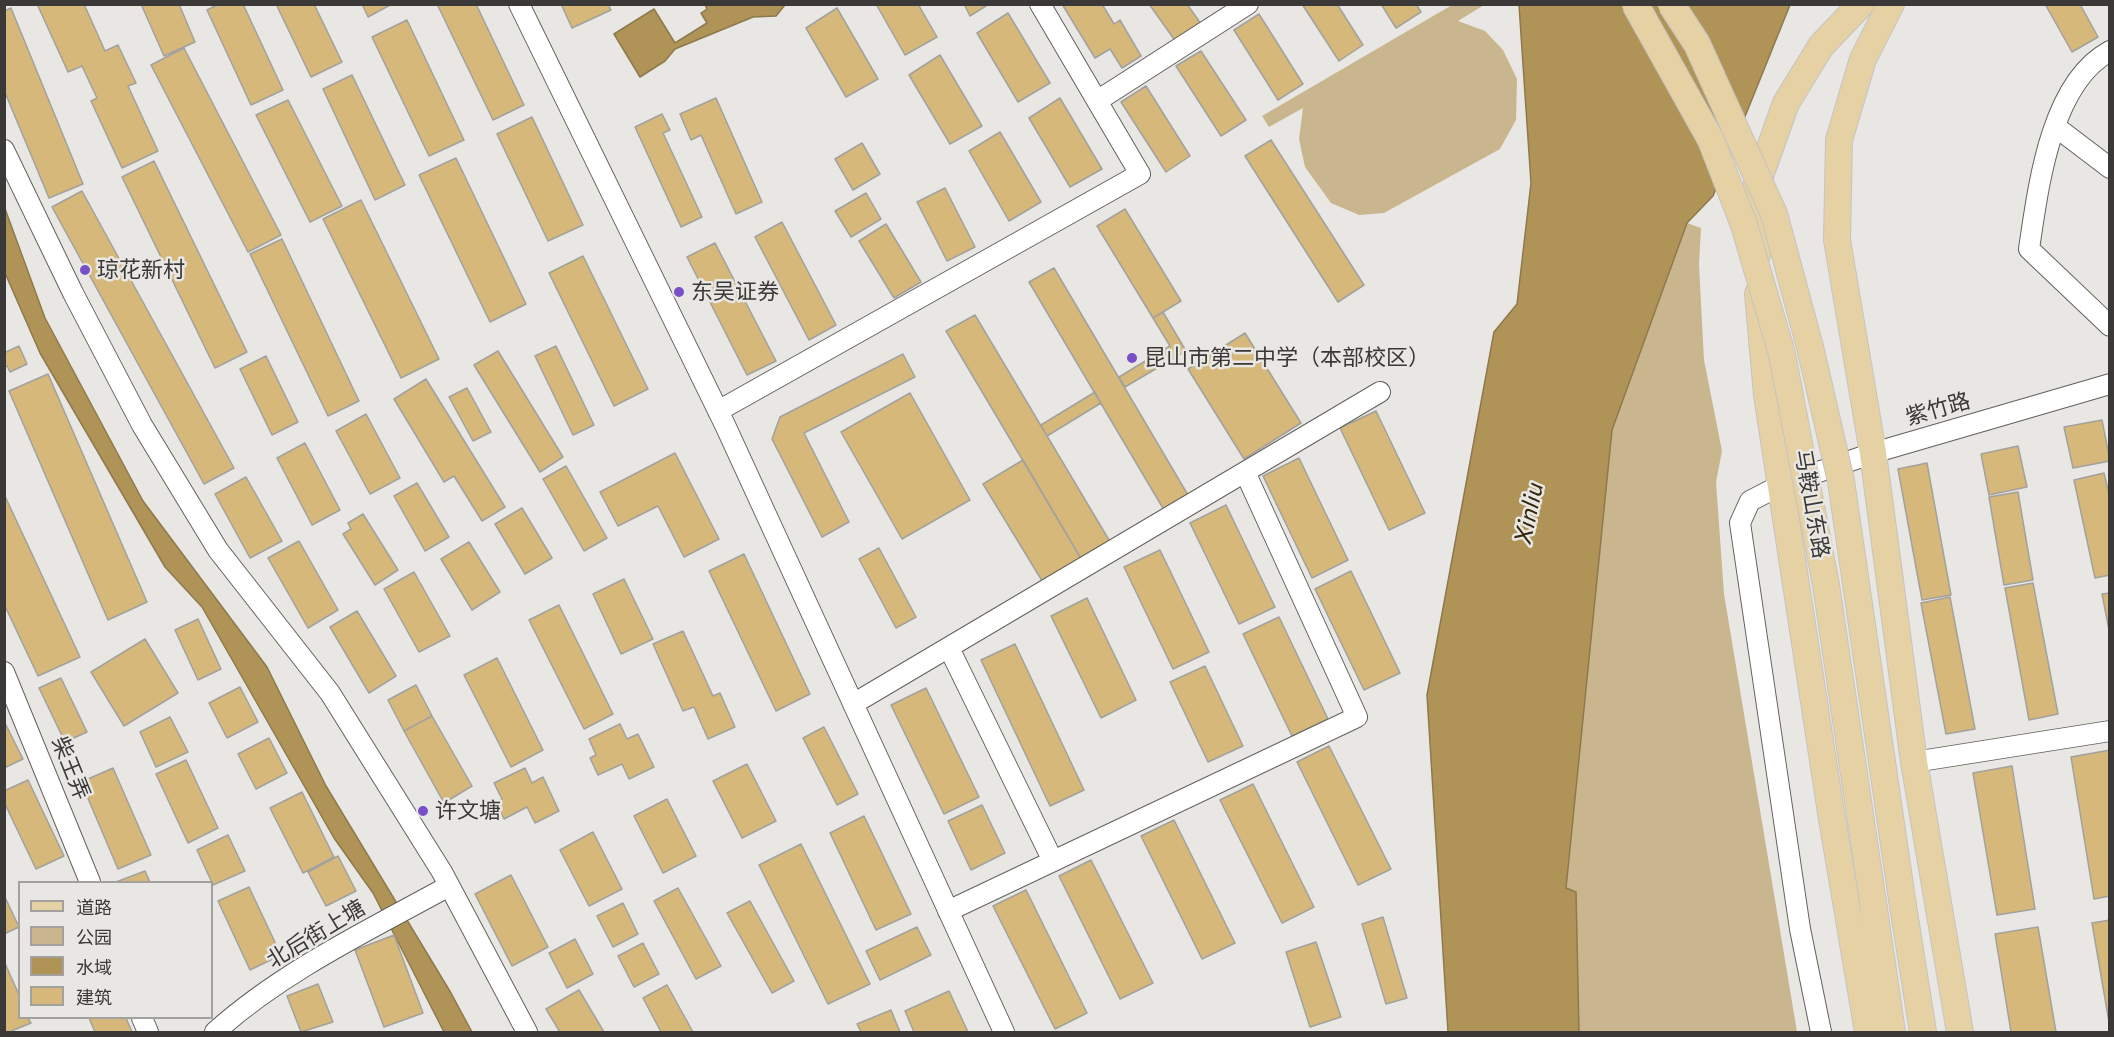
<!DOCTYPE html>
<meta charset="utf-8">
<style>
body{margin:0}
#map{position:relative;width:2114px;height:1037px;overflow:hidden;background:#e9e7e3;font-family:Commissioner,"Noto Sans SC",sans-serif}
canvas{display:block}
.frame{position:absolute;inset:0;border:6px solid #3a3937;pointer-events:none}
.legend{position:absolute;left:18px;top:881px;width:195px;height:138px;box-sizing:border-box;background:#e9e7e3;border:2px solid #a3a19e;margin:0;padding:8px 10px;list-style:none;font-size:18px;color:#3a3937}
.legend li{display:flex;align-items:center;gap:12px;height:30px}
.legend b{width:30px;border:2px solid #a3a19e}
</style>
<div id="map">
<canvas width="2114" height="1037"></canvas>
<div class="frame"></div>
<ul class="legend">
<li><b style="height:8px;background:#e5d1a3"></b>道路</li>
<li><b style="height:16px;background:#c9b68e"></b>公园</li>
<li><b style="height:16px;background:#b09457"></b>水域</li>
<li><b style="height:16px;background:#d5b87a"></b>建筑</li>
</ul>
</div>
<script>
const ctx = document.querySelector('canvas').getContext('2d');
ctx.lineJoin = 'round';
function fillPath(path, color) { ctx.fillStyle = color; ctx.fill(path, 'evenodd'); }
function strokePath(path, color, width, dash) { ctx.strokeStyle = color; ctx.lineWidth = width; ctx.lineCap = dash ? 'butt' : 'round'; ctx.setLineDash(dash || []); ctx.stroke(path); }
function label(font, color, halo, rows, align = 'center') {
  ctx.font = font + ' Commissioner,"Noto Sans SC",sans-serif'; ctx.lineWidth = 5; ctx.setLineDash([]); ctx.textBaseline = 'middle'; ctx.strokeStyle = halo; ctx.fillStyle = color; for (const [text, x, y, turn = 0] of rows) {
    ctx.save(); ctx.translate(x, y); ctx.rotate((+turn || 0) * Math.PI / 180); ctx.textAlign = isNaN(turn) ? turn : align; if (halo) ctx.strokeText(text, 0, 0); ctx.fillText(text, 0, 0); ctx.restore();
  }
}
const green = new Path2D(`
 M1452,5H1484L1458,21L1485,31L1503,50L1517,79L1516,120L1500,149L1384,213L1359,215L1331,203L1305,167L1299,139L1303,108L1269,127L1262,116Z
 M1687,223L1701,228L1699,265L1704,360L1722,451L1716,482L1724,594L1797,1032H1579L1576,892L1566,888L1612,430Z`);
const water = new Path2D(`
 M705,5H785L776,16L753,17L675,49L665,61L640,77L614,34L654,9L675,43L707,23L701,13L707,9Z
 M1519,5H1790L1713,196L1687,223L1612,430L1566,888L1576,892L1579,1032H1448L1427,695L1494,332L1517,304L1531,183Z
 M4,206L45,318L143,501L267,667L326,786L451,993L472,1032H444L373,893L334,838L202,607L165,567L40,353L5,273Z`);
const building = new Path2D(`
 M37,4H84L105,51L118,45L136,83L128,86L158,151L122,168L91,101L97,98L82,66L68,72Z
 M141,4H179L195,42L164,56Z
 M219,4H243L283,90L251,105L207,10Z
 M276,4H314L342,62L311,77Z
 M362,4H392L368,17Z
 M437,4H476L524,105L493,120Z
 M561,4H608L611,10L572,28Z
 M876,4H918L937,37L905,55Z
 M964,4H989L970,16Z
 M1062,4H1102L1114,24L1120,20L1141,56L1122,68L1110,49L1095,58Z
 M1149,4H1187L1201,24L1176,42Z
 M1302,4H1337L1363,45L1339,61Z
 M1381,4H1416L1421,12L1396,28Z
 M2045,4H2080L2098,37L2072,52Z
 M11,8L83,184L49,198L4,90V11Z
 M837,8L878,79L846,97L806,28Z
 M1008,13L1050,83L1018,102L977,33Z
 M1259,14L1303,84L1278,100L1234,30Z
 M407,20L464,140L429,156L372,37Z
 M184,48L281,235L248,252L151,65Z
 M1201,51L1246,120L1221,136L1176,66Z
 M940,55L982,126L950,144L909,75Z
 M352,75L405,185L375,200L323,89Z
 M1146,86L1190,156L1166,172L1121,102Z
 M716,98L762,202L736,214L701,135L691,140L680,114Z
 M1060,98L1102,169L1070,187L1029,118Z
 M288,100L342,206L310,222L256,115Z
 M662,114L670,130L663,133L702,217L681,227L635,127Z
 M532,117L583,225L548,241L497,134Z
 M1000,132L1041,202L1009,221L969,151Z
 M1271,140L1364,285L1338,302L1245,156Z
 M862,143L880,174L853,190L835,159Z
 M456,158L526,304L490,322L419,175Z
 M154,161L247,352L215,368L122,177Z
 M945,188L975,247L947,261L917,202Z
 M82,191L234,468L204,484L52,207Z
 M866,193L881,219L851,237L835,211Z
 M361,200L439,359L401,378L323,219Z
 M1125,209L1181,301L1153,318L1097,226Z
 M782,222L836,325L809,340L755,237Z
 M886,224L921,282L894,298L859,241Z
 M282,239L359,401L328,416L250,254Z
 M715,243L776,361L747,375L687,257Z
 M583,256L648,389L614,406L549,273Z
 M1054,268L1188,495L1164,510L1029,282Z
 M1163,312L1186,351L1125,387L1119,377L1170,346L1153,318Z
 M975,315L1112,545L1083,562L946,331Z
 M1245,333L1301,423L1244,459L1188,369Z
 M19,346L27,364L10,372L7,366L4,367V353Z
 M556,346L594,425L573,435L535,356Z
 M498,351L563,457L540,472L474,365Z
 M903,354L915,377L804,433L849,522L822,537L772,439L780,417Z
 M266,356L298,422L272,435L240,369Z
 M48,374L147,602L108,620L9,391Z
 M426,379L505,507L482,521L454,476L444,482L394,399Z
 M467,388L491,432L473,441L449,397Z
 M1095,392L1101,403L1047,436L1041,425Z
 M910,393L970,500L902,539L841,432Z
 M1376,411L1425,513L1389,530L1340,428Z
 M366,414L400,478L370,494L336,431Z
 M2102,420L2110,461L2073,468L2064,427Z
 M305,443L340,510L312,525L277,458Z
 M2018,446L2027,487L1989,495L1981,454Z
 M675,453L719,539L684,557L658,506L618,526L600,492Z
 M1299,458L1348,560L1312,578L1263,476Z
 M1023,460L1083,562L1044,584L983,484Z
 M1927,463L1951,595L1922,600L1898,469Z
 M566,466L607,538L584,551L543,479Z
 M2104,473L2110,498V575L2095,578L2074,480Z
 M246,477L282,541L250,558L215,494Z
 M417,483L449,537L425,551L394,496Z
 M2018,492L2033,580L2004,585L1989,497Z
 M4,494L80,657L38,676L4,604Z
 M1226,505L1275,607L1239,624L1190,523Z
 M522,508L552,558L525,574L495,524Z
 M363,514L398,570L375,585L343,534L351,529L348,523Z
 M299,541L338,610L308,628L268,558Z
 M469,542L500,592L472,610L441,559Z
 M879,548L916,617L896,628L859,559Z
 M1160,550L1209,652L1173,669L1124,567Z
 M744,554L810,694L776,711L709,571Z
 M1351,571L1400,673L1364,690L1315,589Z
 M414,572L450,636L419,652L384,589Z
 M624,579L653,639L621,654L593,594Z
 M2033,583L2058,714L2029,720L2005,588Z
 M2110,593V635L2102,594Z
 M1950,597L1975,729L1946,734L1921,603Z
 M1087,598L1136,700L1101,718L1051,616Z
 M559,605L613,714L584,729L529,620Z
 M357,611L396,676L369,693L330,627Z
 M1279,617L1328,719L1292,736L1243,634Z
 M198,619L221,669L198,680L175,630Z
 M683,631L713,696L720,693L735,727L708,739L694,707L683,711L653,644Z
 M145,639L178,693L124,726L91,672Z
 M1015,644L1084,790L1050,806L981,660Z
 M497,658L543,750L511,767L464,675Z
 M1205,666L1243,746L1208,762L1170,682Z
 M61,678L87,732L65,742L39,688Z
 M416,685L432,716L404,731L388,700Z
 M240,687L258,722L227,738L209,703Z
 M926,688L979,797L944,814L891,705Z
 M432,716L472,786L444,803L404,731Z
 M170,717L188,752L156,767L140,732Z
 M4,721L23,759L4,768Z
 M620,724L627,739L638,734L654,767L629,779L622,764L598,775L590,758L596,755L589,739Z
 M824,727L858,794L837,805L803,738Z
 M269,738L287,773L256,789L238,754Z
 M1329,746L1391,869L1358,885L1297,762Z
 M2110,750V896L2094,899L2071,757Z
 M186,760L218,828L188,843L156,774Z
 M747,764L776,821L742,838L713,781Z
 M2012,766L2035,909L1997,915L1973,773Z
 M113,768L151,855L118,869L81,782Z
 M525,768L532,783L543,777L559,811L535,823L527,807L504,819L496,802L502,799L494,783Z
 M28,780L64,856L36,869L4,802V791Z
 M1253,784L1314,907L1282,923L1220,800Z
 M302,792L334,857L303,873L270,808Z
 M667,799L696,856L663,873L634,816Z
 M982,805L1005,853L971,870L948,821Z
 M864,816L911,914L876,930L830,833Z
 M1174,820L1235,943L1202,959L1141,836Z
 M593,832L622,889L589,906L560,850Z
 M228,835L245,871L213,885L197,850Z
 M801,844L870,984L828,1004L759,865Z
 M338,856L356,891L326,906L308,872Z
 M1091,860L1153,983L1120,999L1059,876Z
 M145,871L150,882H116Z
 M511,875L548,947L512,966L475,894Z
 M249,887L281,955L250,970L218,901Z
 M678,888L721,966L696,979L654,901Z
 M1026,890L1087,1013L1055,1029L993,906Z
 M4,895L19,927L4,934Z
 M750,901L794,981L772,993L727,913Z
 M623,903L638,934L613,947L597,916Z
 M1383,917L1407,998L1386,1004L1362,924Z
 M2110,920V1028L2092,923Z
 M917,927L931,955L880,980L866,951Z
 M2038,927L2056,1032H2011L1995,934Z
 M394,935L423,1013L384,1027L355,950Z
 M575,939L593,974L567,988L549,953Z
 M1316,942L1341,1017L1310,1027L1286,952Z
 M643,943L659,974L634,987L618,956Z
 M4,961L20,997V1018H28L31,1023L9,1032H4Z
 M318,984L333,1022L301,1032L287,996Z
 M667,985L693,1032H661L643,998Z
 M579,990L604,1032H560L546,1009Z
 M949,991L968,1032H914L905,1011Z
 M891,1010L900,1032H861L857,1024Z
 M89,1018H126L132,1032H95Z`);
const minor = new Path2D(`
 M519,4L725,425L1004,1032
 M2110,51C2050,83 2038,189 2029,249L2110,326
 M1097,101L1248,4
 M2056,127L2110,168
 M4,150L73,293L142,425L218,550L330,693L442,872L527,1032
 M718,411L1140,174L1040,4
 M949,648L1053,861
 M4,672L90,882
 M853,704L1380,392
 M1914,762L2110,731
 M948,911L1357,717L1245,472
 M142,1018L148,1032
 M215,1032C283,971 369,930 449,886
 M1821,1032L1800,929L1740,523L1750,501L1781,485L1873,453L2110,384`);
const major = new Path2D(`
 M1891,4L1863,59L1839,140L1837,240L1873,453L1914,762L1960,1032
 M1757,255L1755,190L1786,103L1821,46L1861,4
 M1758,294L1767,395L1831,813L1868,1032
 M1903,906L1923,1032
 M1874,909L1892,1032`);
const majorBridge = new Path2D(`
 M1635,4L1711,140L1744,225L1782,354L1826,585L1874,909
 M1671,4L1697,44L1774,214L1810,347L1841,481L1903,906`);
const markers = [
 [85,270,6,"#784fc7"],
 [679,292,6,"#784fc7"],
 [1132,358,6,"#784fc7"],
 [423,811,6,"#784fc7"]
];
const poiNames = [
 ["琼花新村",97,270],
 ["东吴证券",691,292],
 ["昆山市第二中学（本部校区）",1144,358],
 ["许文塘",435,811]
];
const streetNames = [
 ["紫竹路",1938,409,-16],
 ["马鞍山东路",1812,504,80],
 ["柴王弄",71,768,68],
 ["北后街上塘",316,934,-31]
];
const waterNames = [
 ["Xinliu",1529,513,-78]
];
fillPath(green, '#c9b68e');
fillPath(water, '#b09457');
strokePath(water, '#8d794d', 1.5);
fillPath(building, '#d5b87a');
strokePath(building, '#a3a19d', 1.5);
strokePath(minor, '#62615d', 22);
strokePath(major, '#c4c4c3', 28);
strokePath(minor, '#fff', 20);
strokePath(major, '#e5d1a3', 26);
strokePath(majorBridge, '#c4c4c3', 28, []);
strokePath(majorBridge, '#e5d1a3', 26);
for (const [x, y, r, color] of markers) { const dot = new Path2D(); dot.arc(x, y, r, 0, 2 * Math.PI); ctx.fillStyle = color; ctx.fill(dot); strokePath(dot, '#e9e7e3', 2); }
label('22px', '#3a3937', '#e9e7e3', poiNames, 'left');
label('22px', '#3a3937', '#e9e7e3', streetNames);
label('italic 24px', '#34270b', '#e9e7e3', waterNames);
</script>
